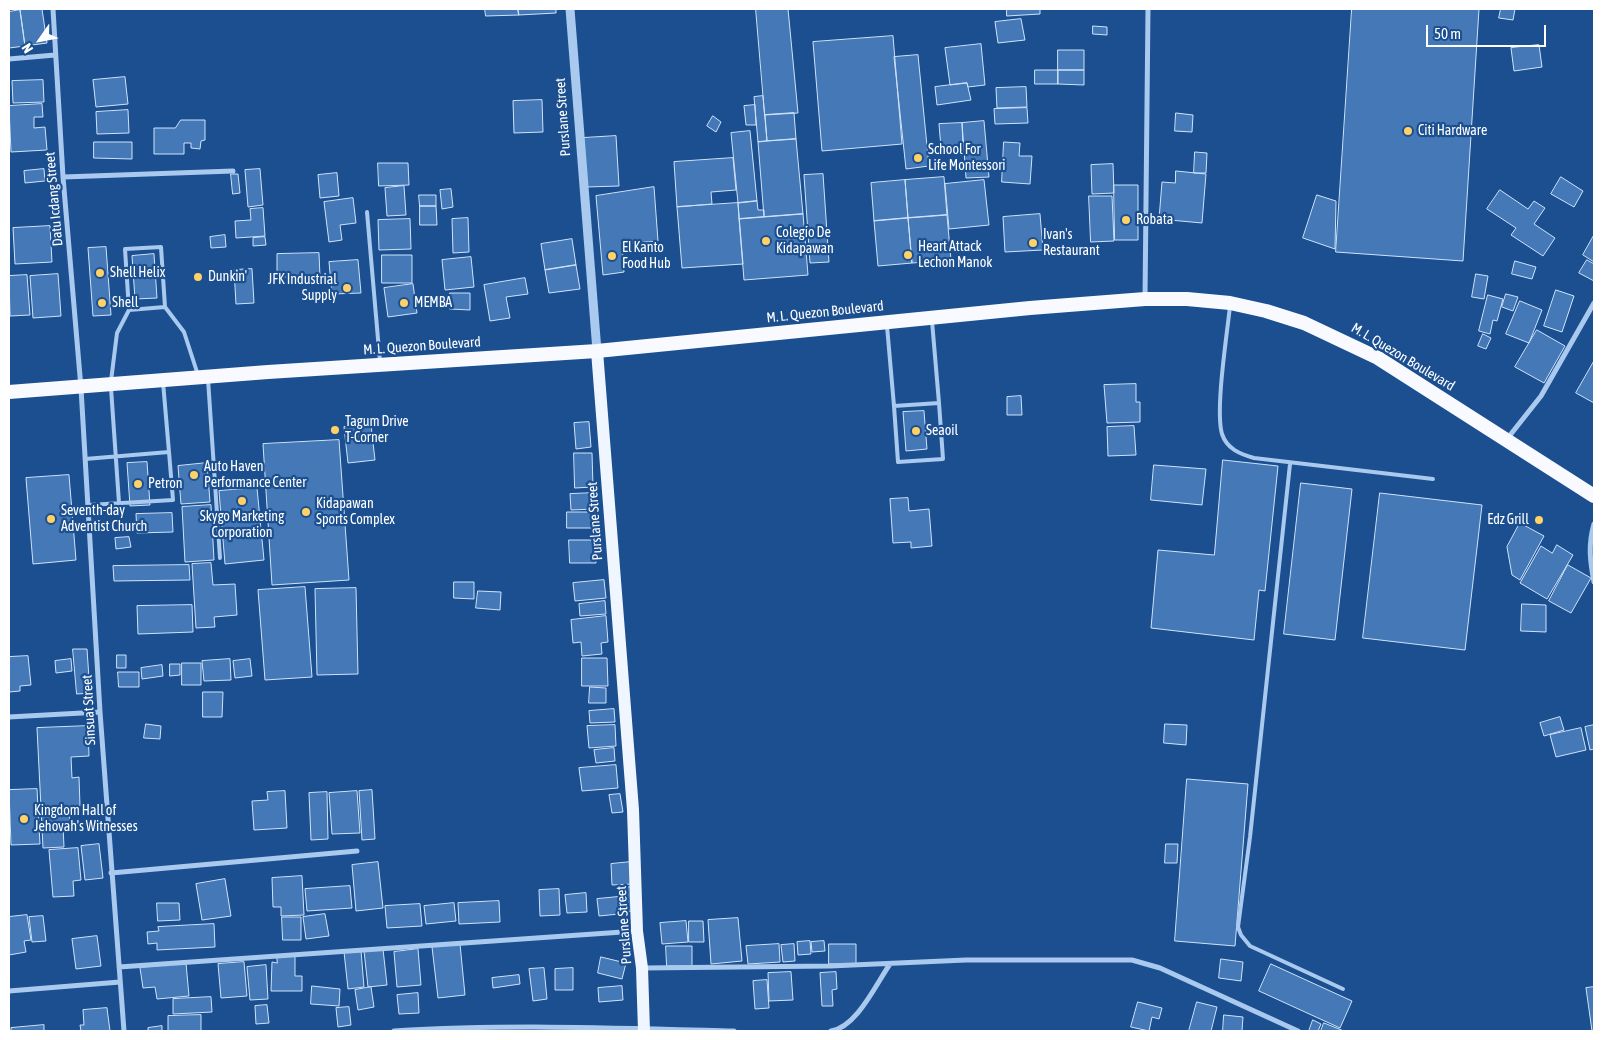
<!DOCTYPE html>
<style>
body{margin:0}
#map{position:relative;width:1603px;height:1040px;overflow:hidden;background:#1b4f8f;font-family:"Asap Condensed",sans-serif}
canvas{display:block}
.frame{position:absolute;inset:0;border:10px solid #fff;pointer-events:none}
.north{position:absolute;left:15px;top:15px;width:50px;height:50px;-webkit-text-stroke:4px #1b4f8f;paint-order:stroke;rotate:237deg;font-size:14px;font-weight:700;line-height:20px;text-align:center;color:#fff}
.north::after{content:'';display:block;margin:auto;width:18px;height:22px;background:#fff;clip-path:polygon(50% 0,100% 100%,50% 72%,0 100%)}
.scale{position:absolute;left:1426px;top:25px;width:120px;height:22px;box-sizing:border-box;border:2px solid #fff;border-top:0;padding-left:6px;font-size:15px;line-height:18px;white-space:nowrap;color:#fff;-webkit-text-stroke:4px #1b4f8f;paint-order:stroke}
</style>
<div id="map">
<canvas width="1603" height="1040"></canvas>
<div class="frame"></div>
<div class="north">N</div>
<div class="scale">50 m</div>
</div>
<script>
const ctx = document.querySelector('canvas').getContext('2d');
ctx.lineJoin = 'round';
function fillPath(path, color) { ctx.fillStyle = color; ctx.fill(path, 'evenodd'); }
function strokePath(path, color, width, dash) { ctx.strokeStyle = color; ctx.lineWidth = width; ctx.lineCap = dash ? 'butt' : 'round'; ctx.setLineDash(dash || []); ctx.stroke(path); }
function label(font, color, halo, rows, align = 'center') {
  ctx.font = font + ' "Asap Condensed",sans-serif'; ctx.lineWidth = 4.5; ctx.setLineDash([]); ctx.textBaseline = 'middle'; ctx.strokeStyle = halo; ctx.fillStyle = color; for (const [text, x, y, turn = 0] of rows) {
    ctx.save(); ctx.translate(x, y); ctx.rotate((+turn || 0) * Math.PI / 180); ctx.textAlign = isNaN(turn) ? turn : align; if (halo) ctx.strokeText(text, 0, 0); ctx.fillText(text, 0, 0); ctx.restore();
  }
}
const building = new Path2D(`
 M24,9H42L47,43L25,46L20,10Z
 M485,9H518L519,15L486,16Z
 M518,9H556V13L519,15Z
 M756,9H788L798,113L765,115Z
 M1007,9H1040V14L1007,16Z
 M1352,9H1479L1463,261L1336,252Z
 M1501,9H1515L1513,20L1499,18Z
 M20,10L25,46L9,48V12Z
 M1021,19L1025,40L998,43L995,22Z
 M1093,26L1107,27V35L1093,34Z
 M893,36L902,144L822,151L813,42Z
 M981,44L985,85L968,87L967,83L950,85L945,48Z
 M1539,45L1542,67L1514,71L1511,48Z
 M1058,50H1084V70H1058Z
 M918,55L929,166L906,169L894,57Z
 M1035,70H1058V84H1035Z
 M1058,70H1084V85L1058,84Z
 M125,77L128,104L96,107L93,80Z
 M43,80L44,102L13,103L12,81Z
 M967,83L971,100L937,105L935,87Z
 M1026,87L1027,107L997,108L996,88Z
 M763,96L767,141L758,142L754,97Z
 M542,100L543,132L514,133L513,101Z
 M42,104L43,117H34V128L45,127L47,150L11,152L9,106Z
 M755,105L756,125H746L744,106Z
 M1027,108L1028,123L995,124L994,109Z
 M128,110L129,133L97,134L96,112Z
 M794,113L796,139L767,141L765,115Z
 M1176,113L1193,115L1192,132L1175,131Z
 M713,116L721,122L716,132L707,126Z
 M181,120H205V140L201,141L200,149L191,148V143H184V154H154V128H175Z
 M984,121L989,177L966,178L962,123Z
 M962,123L963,147L941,148L939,124Z
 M750,131L757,201L738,203L731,133Z
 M616,136L619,186L586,187L583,138Z
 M796,139L803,214L764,217L758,142Z
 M94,142H132V159L94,158Z
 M1004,142L1020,143L1019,156H1032L1030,184L1002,182Z
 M1195,152L1207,153L1206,173H1194Z
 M733,158L736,190L711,192L712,204L677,207L674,162Z
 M378,163H408L409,185L379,186Z
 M1113,164L1114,193L1092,194L1091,165Z
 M44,169L45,181L25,183L24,171Z
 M260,169L263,205L248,207L245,170Z
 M1176,171L1206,174L1202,223L1159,219L1162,182L1175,183Z
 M337,173L339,196L320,198L318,175Z
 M231,174H238L240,193L233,194Z
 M823,174L829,262L810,263L804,175Z
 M944,177L947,215L908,218L905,180Z
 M1561,177L1583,191L1574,207L1551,194Z
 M905,180L908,218L874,221L871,183Z
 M984,180L989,225L949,229L945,184Z
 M1114,185H1138V240H1115Z
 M404,186L406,215L387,216L385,188Z
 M654,187L658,241L622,244L624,272L603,275L596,196Z
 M451,189L453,207L442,209L440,190Z
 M1500,190L1528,209L1534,201L1545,208L1534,224L1555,238L1543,256L1511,235L1516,228L1487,209Z
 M419,195H436V206H420Z
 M1317,195L1336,201L1335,249L1303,238Z
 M1089,196H1112L1114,241L1091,242Z
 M353,198L356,223L340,225L342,240L329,242L324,202Z
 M757,201L758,210H764V217L739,219L738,203Z
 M738,203L743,264L682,268L677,207Z
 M420,206H436L437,225H420Z
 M263,208L265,236L236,238L235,221L251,220L250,209Z
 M803,214L808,275L744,280L739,219Z
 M1040,214L1043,250L1005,252L1003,217Z
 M947,215L951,260L912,263L908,218Z
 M468,218L469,252L453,253L452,219Z
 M908,218L912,263L878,266L874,221Z
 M410,219L411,249L379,250L378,220Z
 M50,226L52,262L15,264L13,228Z
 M225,235L226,247L211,248L210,237Z
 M1594,235V262L1583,255Z
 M265,237L266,245L253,246V238Z
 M572,239L576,265L545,270L541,244Z
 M106,247L111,315L93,316L88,248Z
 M319,253L320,277H277V254Z
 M154,254L157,298L135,299L132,256Z
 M382,255H412V283H382Z
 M471,257L474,287L445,290L442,260Z
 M358,260L361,293L332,294L329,262Z
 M1587,260L1594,264V281L1579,273Z
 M1515,261L1536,267L1532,279L1512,274Z
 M576,265L580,289L549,293L545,270Z
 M252,269L254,303L236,304L234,270Z
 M58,274L61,316L33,318L30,276Z
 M1476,274L1488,276L1484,299L1472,297Z
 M27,275L30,315L10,316L9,276Z
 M525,278L528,294L506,297L510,318L490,321L484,285Z
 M413,284L417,313L388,317L384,288Z
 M1556,290L1574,296L1562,332L1544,326Z
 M450,293H470V310L450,309Z
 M1506,294L1518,297L1513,311L1502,307Z
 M1488,295L1503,299L1497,321L1493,320L1490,334L1479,331Z
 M1520,301L1542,310L1529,343L1506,334Z
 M1537,330L1565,346L1544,383L1515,367Z
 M1483,334L1491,338L1486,349L1478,346Z
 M1594,361V403L1576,393Z
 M1136,384V402H1140V422L1107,423L1104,385Z
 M1021,396L1022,415H1007V397Z
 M924,411L927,449L906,451L903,412Z
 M589,422L591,447L576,449L574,423Z
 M371,425L375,460L348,463L344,427Z
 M1134,426L1136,455L1108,456L1107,427Z
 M339,440L349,580L272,585L263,444Z
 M574,453H592L593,487L575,488Z
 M1223,460L1278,466L1265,591L1259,590L1254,640L1151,628L1158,550L1214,555Z
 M147,462L150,505L130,506L127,463Z
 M207,463L210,502L181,504L178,466Z
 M1154,465L1206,469L1202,505L1151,500Z
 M69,475L76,560L33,564L26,478Z
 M1301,483L1352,489L1335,640L1284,634Z
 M257,488L264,560L225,564L219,491Z
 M595,493V509L571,510L570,494Z
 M1380,493L1482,505L1465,650L1363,638Z
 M908,498L909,511L929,509L932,546L911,548V542L893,543L890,499Z
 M211,505L214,560L185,562L182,507Z
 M567,512H597V528H567Z
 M172,513L173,532L137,533L136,514Z
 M1520,523L1544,536L1520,580L1512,575L1507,547Z
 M129,537L131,547L116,549L115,538Z
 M569,540H595L596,563H570Z
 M1557,545L1573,555L1547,599L1520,583L1541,546L1552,553Z
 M211,563L213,585L235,584L237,615L214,617L215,627L196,628L192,564Z
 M189,565L190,580L114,581L113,566Z
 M1568,565L1591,578L1571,613L1549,601Z
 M604,580L606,598L575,601L573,583Z
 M454,582H474V599L454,598Z
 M305,587L312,677L265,680L258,590Z
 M356,588L358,674L317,675L315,589Z
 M478,591L501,592L500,610L476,608Z
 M605,601L606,614L580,616L579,604Z
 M1522,604L1546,605V632L1521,631Z
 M192,605L193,632L138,634L137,606Z
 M606,616L608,642L601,643L602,654L582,656L581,642L573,643L571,620Z
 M73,649H87L90,693L77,694Z
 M117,655H126V668H117Z
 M28,656L31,685L20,686V691L9,692V657Z
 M582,658H607L608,686H582Z
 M71,659L72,671L56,673L55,661Z
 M230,659L231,680L204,681L202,661Z
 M250,659L252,676L235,678L233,661Z
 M182,663H201V685H182Z
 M170,664H180V675L170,676Z
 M162,665L163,676L142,679L141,668Z
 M118,672H139V687H119Z
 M590,687L606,688V703H589Z
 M203,692H223L222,717H203Z
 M614,709L615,722L590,723L589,711Z
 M1560,717L1564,730L1544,736L1540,723Z
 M146,724L161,726L160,739L144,738Z
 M1165,724L1187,725L1186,745L1164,743Z
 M615,725L616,746L589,748L587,726Z
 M1594,725V749L1590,750L1585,727Z
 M88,726L89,756L71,757L72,778L79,777L80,806H69L70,826H63L64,847L43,848L37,728Z
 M1581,728L1586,750L1556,757L1550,735Z
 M614,748L615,761L596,763L594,750Z
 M616,765L618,788L582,791L579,768Z
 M1187,779L1248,784L1235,946L1175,941Z
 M37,789L40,844L11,845L9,790Z
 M372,790L375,839L362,840L359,791Z
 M285,791L287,828L254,830L252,801L268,800L267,792Z
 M357,791L360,833L332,834L329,793Z
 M327,792L328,839L311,840L309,793Z
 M620,794L623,812L612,813L609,795Z
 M99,844L103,878L85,880L81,846Z
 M1166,844H1178L1177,863H1165Z
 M78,848L81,880L73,881L74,896L53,897L49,850Z
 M378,862L383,908L356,911L352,865Z
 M631,862L633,884L612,885L611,864Z
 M302,876L304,915L281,916V907H273L272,878Z
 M225,879L231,916L202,920L196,884Z
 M350,886L352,908L307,911L305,889Z
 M634,887L635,911L620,912L619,888Z
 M559,889L560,915L540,916L539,890Z
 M586,893L587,912L567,913L565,895Z
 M618,897L619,914L599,916L597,899Z
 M499,901L500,922L459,924L458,903Z
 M157,903H179L180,920L158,921Z
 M454,903L456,921L426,924L424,906Z
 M420,904L422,926L387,928L385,906Z
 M325,914L329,936L306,939L303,917Z
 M27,915L31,940L24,941L26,952L9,955V917Z
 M43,916L46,941L32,942L29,917Z
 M282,917H301V940H283Z
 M738,918L742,961L711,964L708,920Z
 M686,921L688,942L662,944L660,923Z
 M689,921H703L704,942H689Z
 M214,924L215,947L157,950V943L148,944L147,932L159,931L158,927Z
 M97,936L101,966L76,969L72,939Z
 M810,941L811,954L798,955L797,942Z
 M824,941L825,951L812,952L811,942Z
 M460,944L465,995L438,998L432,947Z
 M779,944L780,962L748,964L746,946Z
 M794,944L795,961L783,962L781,945Z
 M829,944H856V964H829Z
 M666,946H692V966H667Z
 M383,949L387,985L368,987L364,951Z
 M418,949L421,985L397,987L394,952Z
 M361,950L364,987L348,989L344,952Z
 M277,956H295V976H302V991H271L272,962L277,963Z
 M601,957L626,963L622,979L598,973Z
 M1221,959L1243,962L1241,981L1219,978Z
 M244,962L247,996L221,998L218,964Z
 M186,963L189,996L157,999L155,987L143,988L140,968Z
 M1271,964L1352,1001L1340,1028L1259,991Z
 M266,965L268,999L250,1000L247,967Z
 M544,968L547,999L533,1001L529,969Z
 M573,968V990H555V969Z
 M791,972L793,1000L769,1001L768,973Z
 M836,972L837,989L832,990L833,1006H822L820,973Z
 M519,975L520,984L493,988L492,978Z
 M767,980L769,1008L755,1009L753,981Z
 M312,986L340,989L339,1006L311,1004Z
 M622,986L623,1000L599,1002L598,988Z
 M371,987L374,1007L358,1010L355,990Z
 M1594,987V1031H1592L1586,988Z
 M418,993L419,1013L399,1014L397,995Z
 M211,997L212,1012L173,1014V999Z
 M1138,1002L1162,1008L1159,1019L1152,1017L1149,1031L1131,1027Z
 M1197,1002L1217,1007L1211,1031H1189Z
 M267,1005L269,1023L256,1024L255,1006Z
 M349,1007L351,1025L338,1027L336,1008Z
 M107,1008L110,1031H81L80,1025H84L83,1010Z
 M201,1015V1031H168V1016Z
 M1224,1015L1243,1017L1242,1031H1223Z
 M1313,1020L1321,1024L1318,1031H1309Z
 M1324,1023L1344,1031H1321Z
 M44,1025V1031H11V1028Z
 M162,1026V1031H148V1028Z`);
const service = new Path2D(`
 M367,212L380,362
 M1230,306C1227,335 1215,410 1222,434C1227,449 1240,454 1254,458L1433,479
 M129,310L165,307
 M887,326L894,406L939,403L932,321
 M208,379L220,558
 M111,381L117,333L129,310L125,249L161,247L165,307L184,332L198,375
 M111,388L119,503
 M894,406L898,462L943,459L939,403
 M85,459L169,452L163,382
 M1290,464L1250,837L1238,927L1241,935L1250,946L1343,989
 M89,505L173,500L169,452`);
const minor = new Path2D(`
 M53,9L63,177L81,388L100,712L124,1031
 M9,59L55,55
 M63,177L233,171
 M1145,298L1148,9
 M1507,439L1541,396L1594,303
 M1594,524C1588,545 1590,561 1594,582
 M9,717L100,712
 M111,873L357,851
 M119,967L637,931
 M644,968L830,966L966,960H1132L1160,968L1298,1031
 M9,991L120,982
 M394,1031C507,1024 620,1028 734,1031
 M831,1031C857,1027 876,984 890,964`);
const tertiary = new Path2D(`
 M570,9L597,351`);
const primary = new Path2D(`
 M597,351L633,810L637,931L642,968L644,1031`);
const trunk = new Path2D(`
 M9,392L268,372L597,351L1030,308L1145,299H1187L1230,303L1266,311L1304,323L1378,358L1594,496`);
const markers = [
 [1408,131,5,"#ffd166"],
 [918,158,5,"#ffd166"],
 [1126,220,5,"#ffd166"],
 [766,241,5,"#ffd166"],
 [1033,243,5,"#ffd166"],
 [908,255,5,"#ffd166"],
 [612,256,5,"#ffd166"],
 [100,273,5,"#ffd166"],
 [198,277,5,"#ffd166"],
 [347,288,5,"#ffd166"],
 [102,303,5,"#ffd166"],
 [404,303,5,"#ffd166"],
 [335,430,5,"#ffd166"],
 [916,431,5,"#ffd166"],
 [194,475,5,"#ffd166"],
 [138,484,5,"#ffd166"],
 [242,501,5,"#ffd166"],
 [306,512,5,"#ffd166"],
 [51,519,5,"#ffd166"],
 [1539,520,5,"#ffd166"],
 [24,819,5,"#ffd166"]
];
const streetNames = [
 ["Purslane Street",563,117,-94],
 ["Datu Icdang Street",54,199,-95],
 ["M. L. Quezon Boulevard",825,312,-6],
 ["M. L. Quezon Boulevard",422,346,-4],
 ["M. L. Quezon Boulevard",1403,357,31],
 ["Purslane Street",595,521,-94],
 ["Sinsuat Street",89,710,-93],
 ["Purslane Street",624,925,-94]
];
const poiNames = [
 ["Citi Hardware",1418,131],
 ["School For",928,150],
 ["Life Montessori",928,166],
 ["Robata",1136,220],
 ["Colegio De",776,233],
 ["Kidapawan",776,249],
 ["Ivan's",1043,235],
 ["Restaurant",1043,251],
 ["Heart Attack",918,247],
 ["Lechon Manok",918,263],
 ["El Kanto",622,248],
 ["Food Hub",622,264],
 ["Shell Helix",110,273],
 ["Dunkin'",208,277],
 ["JFK Industrial",337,280,"right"],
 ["Supply",337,296,"right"],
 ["Shell",112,303],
 ["MEMBA",414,303],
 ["Tagum Drive",345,422],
 ["T-Corner",345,438],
 ["Seaoil",926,431],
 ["Auto Haven",204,467],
 ["Performance Center",204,483],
 ["Petron",148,484],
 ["Kidapawan",316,504],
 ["Sports Complex",316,520],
 ["Seventh-day",61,511],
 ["Adventist Church",61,527],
 ["Skygo Marketing",242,517,"center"],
 ["Corporation",242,533,"center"],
 ["Edz Grill",1529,520,"right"],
 ["Kingdom Hall of",34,811],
 ["Jehovah's Witnesses",34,827]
];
fillPath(building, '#4478b7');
strokePath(building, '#cfe3fa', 1);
strokePath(service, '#a9c9ee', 4);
strokePath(minor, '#a9c9ee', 5);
strokePath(tertiary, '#a9c9ee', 9);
strokePath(primary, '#f0f6ff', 12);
strokePath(trunk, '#f8faff', 14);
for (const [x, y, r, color] of markers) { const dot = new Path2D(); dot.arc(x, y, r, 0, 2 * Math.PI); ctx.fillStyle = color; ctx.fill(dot); strokePath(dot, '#1b4f8f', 2); }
label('14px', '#fff', '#1b4f8f', streetNames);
label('14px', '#fff', '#1b4f8f', poiNames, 'left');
</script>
